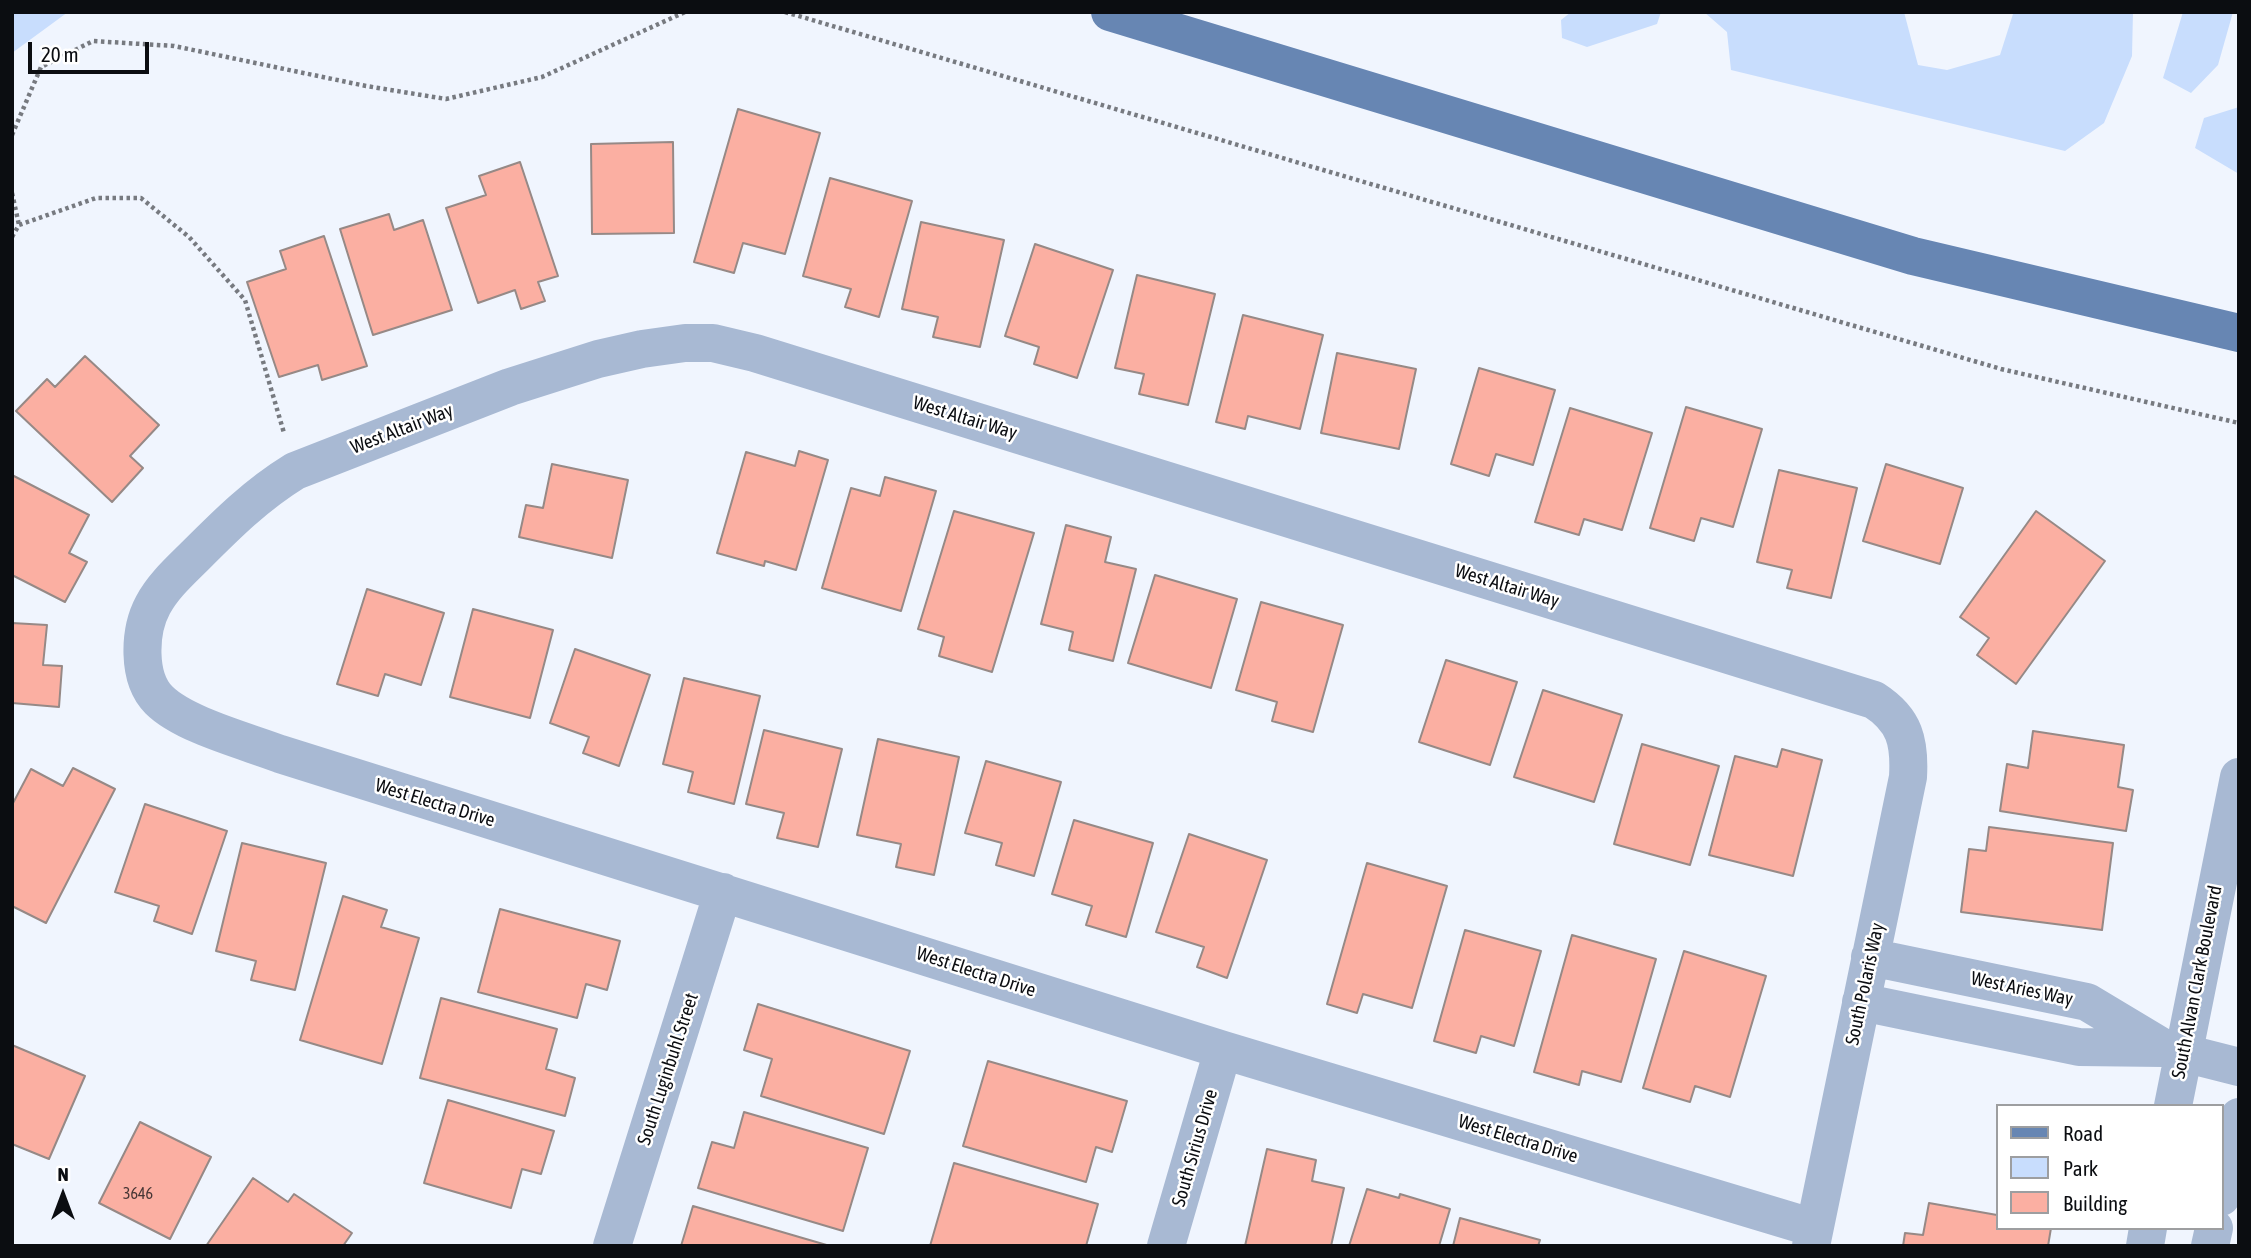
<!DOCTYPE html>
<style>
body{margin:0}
#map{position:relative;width:2251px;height:1258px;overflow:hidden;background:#f0f5fe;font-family:"Asap Condensed",sans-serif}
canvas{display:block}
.frame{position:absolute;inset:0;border:14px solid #0b0d11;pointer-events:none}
.legend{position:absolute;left:1996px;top:1104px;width:228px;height:126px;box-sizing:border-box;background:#fff;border:2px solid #9d9ea0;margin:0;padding:9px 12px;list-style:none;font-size:21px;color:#0b0d11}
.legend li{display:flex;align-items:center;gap:14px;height:35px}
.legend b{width:35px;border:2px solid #9d9ea0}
.north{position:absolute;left:28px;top:1160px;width:70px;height:70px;-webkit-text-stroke:5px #fff;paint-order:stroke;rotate:0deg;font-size:19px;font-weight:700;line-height:28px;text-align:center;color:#0b0d11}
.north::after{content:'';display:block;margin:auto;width:24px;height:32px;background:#0b0d11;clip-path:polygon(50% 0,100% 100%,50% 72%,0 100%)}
.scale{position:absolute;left:28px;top:42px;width:121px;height:32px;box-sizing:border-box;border:4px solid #0b0d11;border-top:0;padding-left:9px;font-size:21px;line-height:24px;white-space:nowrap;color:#0b0d11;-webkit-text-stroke:5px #fff;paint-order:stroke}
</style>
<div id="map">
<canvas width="2251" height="1258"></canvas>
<div class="frame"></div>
<ul class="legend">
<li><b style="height:9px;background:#6786b3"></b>Road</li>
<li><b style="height:19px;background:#c8ddfd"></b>Park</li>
<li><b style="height:19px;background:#fbafa2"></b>Building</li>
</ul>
<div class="north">N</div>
<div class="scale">20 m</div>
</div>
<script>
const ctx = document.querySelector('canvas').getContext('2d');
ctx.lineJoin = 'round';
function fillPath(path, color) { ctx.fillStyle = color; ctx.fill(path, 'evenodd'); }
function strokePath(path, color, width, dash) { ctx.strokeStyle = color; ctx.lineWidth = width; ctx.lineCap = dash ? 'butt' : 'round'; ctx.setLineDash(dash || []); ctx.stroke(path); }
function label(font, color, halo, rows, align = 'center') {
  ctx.font = font + ' "Asap Condensed",sans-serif'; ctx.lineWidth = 5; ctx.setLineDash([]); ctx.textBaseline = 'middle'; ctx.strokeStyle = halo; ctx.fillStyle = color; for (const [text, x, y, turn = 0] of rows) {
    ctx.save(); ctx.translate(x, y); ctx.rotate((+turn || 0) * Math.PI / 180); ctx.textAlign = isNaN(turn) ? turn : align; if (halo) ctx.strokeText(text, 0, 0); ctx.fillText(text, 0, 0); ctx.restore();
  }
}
const green = new Path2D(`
 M12,12H68L12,53Z
 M1571,12H1661L1657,24L1587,47L1562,38L1561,20Z
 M1704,12H1904L1918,65L1947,70L2000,55L2013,14L2011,12H2133L2132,56L2104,123L2065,151L1731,70L1727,32Z
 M2183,12H2233L2218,65L2191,93L2163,78Z
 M2239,107V174L2195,148L2204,118Z`);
const building = new Path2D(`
 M738,109L820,133L785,254L743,243L734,273L694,262Z
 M673,142L674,233L592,234L591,144Z
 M520,162L558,276L538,282L545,301L521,309L515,290L478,303L446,208L486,195L479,176Z
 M830,178L912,201L879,317L845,307L851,289L803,276Z
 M389,214L394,230L423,220L452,310L373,335L340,229Z
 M921,222L1004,240L980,347L933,337L938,317L902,309Z
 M324,236L367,366L322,380L318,365L279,377L247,282L286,269L280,251Z
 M1035,244L1113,270L1077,378L1034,364L1039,347L1005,336Z
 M1137,275L1215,294L1188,405L1139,394L1144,374L1115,368Z
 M1243,315L1323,335L1300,429L1248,416L1245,429L1216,422Z
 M1337,353L1416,369L1399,449L1321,433Z
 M85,356L159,425L130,456L143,468L112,502L16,411L47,379L55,387Z
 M1479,368L1555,390L1533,465L1496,454L1489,476L1451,464Z
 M1686,407L1762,429L1733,527L1701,518L1694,541L1650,528Z
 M1570,408L1652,433L1622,530L1584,519L1579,535L1535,522Z
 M799,451L828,460L796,570L765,561L764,566L717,553L746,452L795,466Z
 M552,464L628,480L612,558L519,537L526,505L543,508Z
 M1886,464L1963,488L1940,564L1863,541Z
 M1779,470L1857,488L1831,598L1787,588L1792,570L1757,562Z
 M12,475L89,515L69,553L87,562L65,602L12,575Z
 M885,477L936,491L901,611L822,588L851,488L880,496Z
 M954,511L1034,533L992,672L939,656L944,637L918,629Z
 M2036,511L2105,561L2016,684L1977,655L1989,638L1960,617Z
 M1066,525L1111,537L1105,562L1136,569L1113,661L1069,650L1073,632L1041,624Z
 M1155,575L1237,599L1211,688L1128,663Z
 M367,589L444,613L421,685L385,674L378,696L337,684Z
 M1261,602L1343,625L1313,732L1272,721L1277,702L1236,690Z
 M473,609L553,630L530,718L450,697Z
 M12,623L47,625L43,665L62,666L59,707L12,703Z
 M575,649L650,675L619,766L583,753L589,737L550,723Z
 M1446,660L1517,682L1490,765L1419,742Z
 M684,678L760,696L734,804L688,792L693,772L663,764Z
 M1543,690L1622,715L1594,802L1514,777Z
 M764,730L842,749L818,847L777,838L784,813L746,804Z
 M2033,731L2124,745L2118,787L2133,790L2126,831L2000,811L2007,764L2028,768Z
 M878,739L959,757L934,875L896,867L901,844L857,835Z
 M1642,744L1719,766L1690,865L1614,844Z
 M1782,749L1822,760L1793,876L1709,855L1735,756L1777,767Z
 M986,761L1061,782L1034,876L996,865L1002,843L965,833Z
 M73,768L115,789L46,923L12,906V805L31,769L63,786Z
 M145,804L227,831L192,934L154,921L159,906L115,892Z
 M1074,820L1153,843L1126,937L1086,925L1092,906L1052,894Z
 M1989,827L2113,843L2102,930L1961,912L1969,849L1986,851Z
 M1189,834L1267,860L1227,978L1197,967L1204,947L1156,932Z
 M242,843L326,863L295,990L251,980L256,961L216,951Z
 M1367,863L1447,886L1412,1008L1363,994L1357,1013L1327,1004Z
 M343,896L387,910L381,927L419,938L382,1064L300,1040Z
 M500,909L620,941L607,990L586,984L577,1018L478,992Z
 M1465,930L1541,951L1514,1046L1481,1036L1476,1053L1434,1041Z
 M1572,935L1656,959L1621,1082L1582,1071L1579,1085L1534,1072Z
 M1684,951L1766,976L1730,1097L1695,1086L1690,1102L1643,1088Z
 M441,998L557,1029L546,1069L575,1078L565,1116L420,1078Z
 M758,1004L910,1051L884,1134L761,1096L772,1059L744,1050Z
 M12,1045L85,1076L49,1159L12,1144Z
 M988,1061L1127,1101L1112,1152L1096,1147L1086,1182L963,1146Z
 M448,1100L554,1131L541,1174L522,1169L511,1208L424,1183Z
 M744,1112L868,1148L843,1231L698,1188L712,1142L734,1148Z
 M140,1122L211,1157L170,1239L99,1203Z
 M1267,1149L1316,1160L1312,1181L1344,1188L1331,1246H1245Z
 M954,1163L1098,1204L1086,1246H930Z
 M253,1178L288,1202L294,1194L352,1233L343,1246H206Z
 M1367,1189L1399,1198L1400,1194L1450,1209L1439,1246H1349Z
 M1929,1203L1997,1215V1228H2051L2048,1246H1903L1905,1233L1923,1235Z
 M693,1206L830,1246H681Z
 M1460,1218L1540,1240L1538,1246H1453Z`);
const path = new Path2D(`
 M785,12L2001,369L2239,423
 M12,135L41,67L93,41L174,46L366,86L446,99L542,77L685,12
 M12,193L19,225
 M12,237L19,225L96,198H141L189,237L245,300L284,433`);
const minor = new Path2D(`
 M1870,957L2087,1002L2162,1047
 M1861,1002L2079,1047L2164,1048L2239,1067
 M2173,1106L2239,777
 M2221,1197L2239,1117
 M612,1246L723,892
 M1166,1246L1223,1050
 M1811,1246L1908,777C1910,742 1905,720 1874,700L755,353L713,343H685L642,349L598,359L510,387L295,471C256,495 227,524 195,556C180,571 163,586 153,605C139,631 137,678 159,700C184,725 246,741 280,754L1223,1050L1814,1228
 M2145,1246L2148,1228
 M2210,1246L2214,1228`);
const major = new Path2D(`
 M1110,12L1913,256L2239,333`);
const numberNames = [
 ["3646",138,1194]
];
const streetNames = [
 ["West Altair Way",965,418,17],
 ["West Altair Way",402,429,-21],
 ["West Altair Way",1507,586,17],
 ["West Electra Drive",435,803,17],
 ["West Electra Drive",976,972,18],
 ["South Alvan Clark Boulevard",2197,982,-79],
 ["South Polaris Way",1865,984,-78],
 ["West Aries Way",2022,989,12],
 ["South Luginbuhl Street",668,1069,-72],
 ["West Electra Drive",1518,1139,17],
 ["South Sirius Drive",1195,1148,-74]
];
fillPath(green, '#c8ddfd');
fillPath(building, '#fbafa2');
strokePath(building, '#968986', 2);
strokePath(path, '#777a80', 4.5, [3.5, 3.5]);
strokePath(minor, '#a8b9d3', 38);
strokePath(major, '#6786b3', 38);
label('16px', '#473635', null, numberNames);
label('19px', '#0b0d11', '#fff', streetNames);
</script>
